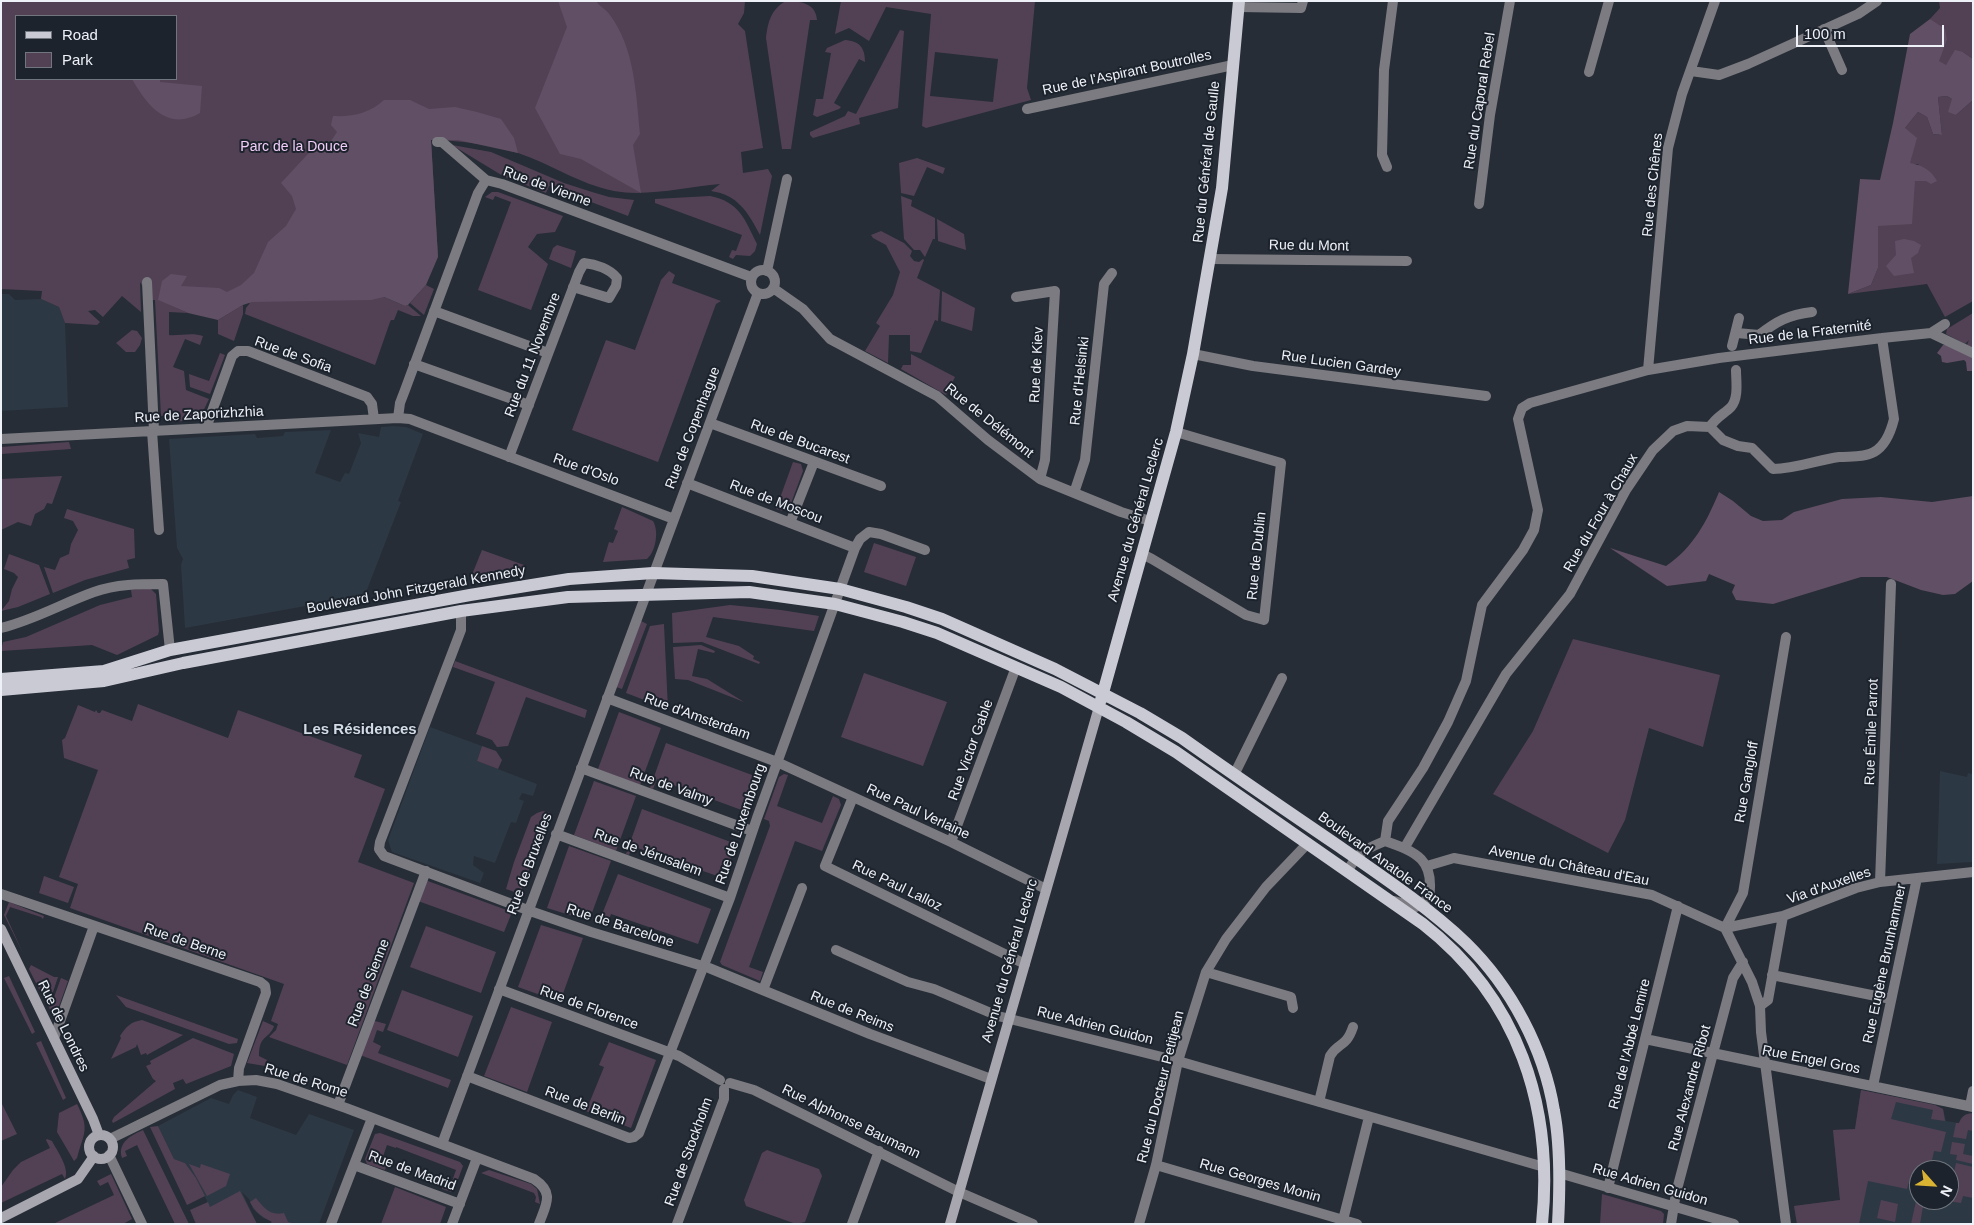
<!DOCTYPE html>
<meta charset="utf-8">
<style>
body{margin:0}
#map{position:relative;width:1974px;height:1225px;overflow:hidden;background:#262d36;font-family:Arial,sans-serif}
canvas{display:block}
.frame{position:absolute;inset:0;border:2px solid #eef2f8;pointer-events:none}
.legend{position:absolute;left:15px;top:15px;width:162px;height:65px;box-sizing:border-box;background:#1d232c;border:1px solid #71767e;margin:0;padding:6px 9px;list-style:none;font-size:15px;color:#eef2f8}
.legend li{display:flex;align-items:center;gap:10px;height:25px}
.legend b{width:25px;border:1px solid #71767e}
.north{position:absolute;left:1909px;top:1160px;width:50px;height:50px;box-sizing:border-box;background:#1d232c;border:1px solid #71767e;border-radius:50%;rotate:116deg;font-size:14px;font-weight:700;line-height:20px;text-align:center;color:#eef2f8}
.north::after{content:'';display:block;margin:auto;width:18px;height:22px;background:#dab333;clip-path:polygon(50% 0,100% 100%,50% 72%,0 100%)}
.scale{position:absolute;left:1796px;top:25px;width:148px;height:22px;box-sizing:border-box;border:2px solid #eef2f8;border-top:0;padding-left:6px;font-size:15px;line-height:18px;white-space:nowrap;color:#eef2f8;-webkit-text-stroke:4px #1d232c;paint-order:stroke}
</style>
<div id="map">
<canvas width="1974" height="1225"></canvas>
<div class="frame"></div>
<ul class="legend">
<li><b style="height:6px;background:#cacad5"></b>Road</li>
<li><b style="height:14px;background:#524155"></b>Park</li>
</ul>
<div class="north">N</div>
<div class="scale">100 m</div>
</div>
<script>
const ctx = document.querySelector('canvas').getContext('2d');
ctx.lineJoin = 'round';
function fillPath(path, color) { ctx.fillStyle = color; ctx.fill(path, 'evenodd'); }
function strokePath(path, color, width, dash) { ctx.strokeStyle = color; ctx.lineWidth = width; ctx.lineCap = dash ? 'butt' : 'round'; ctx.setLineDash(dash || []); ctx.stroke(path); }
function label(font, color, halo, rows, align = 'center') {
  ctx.font = font + ' Arial,sans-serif'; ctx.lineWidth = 4; ctx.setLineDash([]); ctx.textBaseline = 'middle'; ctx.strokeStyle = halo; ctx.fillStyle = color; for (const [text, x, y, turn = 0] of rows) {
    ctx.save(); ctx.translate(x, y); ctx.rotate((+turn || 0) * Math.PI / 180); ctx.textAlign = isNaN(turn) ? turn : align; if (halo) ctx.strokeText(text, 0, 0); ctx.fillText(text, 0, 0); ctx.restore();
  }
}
const built = new Path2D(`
 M1,294H9L15,300L41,299L59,307L65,323L68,407L1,411Z
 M393,426L406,427L423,434L398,501L401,502L363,600L312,609L311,605L185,628L181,565L183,559L177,548L169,439L255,434L257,438L283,436L285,432L331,430L315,473L340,482L345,473L349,474L361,443L358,433L379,437L381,427Z
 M430,727L482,746L477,761L537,784L533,796L522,793L519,799L524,801L516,823L511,822L495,863L474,856L473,865L484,873L480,883L392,852L388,840Z
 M1940,771L1967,777L1968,773L1972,774L1973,862L1937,864Z
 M238,1090L257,1097L250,1118L296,1135L309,1114L354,1130L319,1224L282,1223L263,1218L253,1209L249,1199L242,1192L257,1224H218L196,1178L185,1163L174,1159L158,1126L211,1098L229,1104L233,1095Z
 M1861,1090L1935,1105L1943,1109L1946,1121L1959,1123L1961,1118L1966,1114L1973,1113V1224H1797L1794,1206L1840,1200L1833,1130L1855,1129ZM1919,1170H1949V1200H1919Z`);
const green = new Path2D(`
 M1,1H745L744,13L738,24L745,31L763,148L741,152L743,173L768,169L772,176L760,235C748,212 738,195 711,191L720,184C687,187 646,197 614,191C579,184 551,164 518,153C490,145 460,140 431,140L438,257L369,263L384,297L405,306L408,305L421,316H413L398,310L394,320H391L390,322L375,365L245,314L246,308L250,303L159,300L188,313L169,312V335C180,336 192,332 203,336L200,345L185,339L173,367L184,371L186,390L209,399L199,420L167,422V416H161L155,300H151L140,282L141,312L122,296L103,317L95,310L88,311L100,322L97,325L65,323L59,307L41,299L42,291L1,289ZM16,16H176V79H16Z
 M786,1C800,1 816,3 817,20H810L791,149H782L766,38C768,22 771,9 786,1Z
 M841,1H1035L1027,88L1031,100L926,128L922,126L931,14L886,7L869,41L849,28L835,34ZM935,52L998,59L993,102L930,96Z
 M1939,1H1973V59L1963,52L1945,66L1938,61L1947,40L1930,19L1940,8Z
 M900,30L904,31L898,108L859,118L860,124L813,138L810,135V132L845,116L848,111L856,114Z
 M845,40C860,41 865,48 865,62L859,59L834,103L841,107L839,109L817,117L813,115L816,99H823L831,53L825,52L827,48Z
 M1947,96L1952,99L1956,115L1973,100V301L1945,317L1927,284L1848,294L1871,285L1878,268V226L1915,181H1926L1918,164H1909L1905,128L1918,112L1927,117L1933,134L1942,135L1938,97Z
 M452,145L491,152L564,183L592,192L609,197L634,200L628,216L549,186L546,193L503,176Z
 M917,158L945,168L943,174L927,167L914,196L901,193L899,163Z
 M492,192H498L563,216L555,232L537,234L528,247L548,264L531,310L478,290L511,202L495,196L493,200L485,197Z
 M710,196C740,202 745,220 757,244L755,251L750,256L736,255L733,259L729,257L732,250L736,251L742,235L655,203V199Z
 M901,196L912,200L911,206L935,218V239H933L925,257L920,250H914L904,239Z
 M937,219L964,234L966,250L938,241Z
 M881,231L904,243L912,251L910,256L914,261L919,262L923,259L924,260L917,278L940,290L938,321L935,320L921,353L910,351V335H889L888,363L865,351L880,326L876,323L893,295L900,272L886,245L873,238L871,235Z
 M557,245L576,251L571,268L549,259L553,248Z
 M669,271L675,275L672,283L721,301L716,304L658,462L572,430L606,340L635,350L661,280Z
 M426,285L434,289L424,315L410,303Z
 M942,291L975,308L972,331L941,321Z
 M243,305V314L234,341L218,334V320Z
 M1973,313V348L1967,345L1969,340L1965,344L1946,334L1947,329Z
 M132,330L137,331L142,338L140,345L135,352H126L116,343Z
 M220,353L225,355L210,394L190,387L189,374L209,381Z
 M911,354L955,377L946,395L901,369L903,365H911Z
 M69,442L71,449L1,454V447Z
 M793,462L801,464L803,471L790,506L783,511L776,509Z
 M62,476L52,504L47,503L44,509L35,514L31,526L18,522L1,530V479Z
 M622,507L653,521C659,531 656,551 647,559L603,562L609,542L613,543L618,531L614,529Z
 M67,509L134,529L135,558L127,560L129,568L85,580L53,593L44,567L55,570L60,558L69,554L71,544L78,530L73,521L64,518Z
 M874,543L916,557L906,586L864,572Z
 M482,550L524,565L522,570L472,579L471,577Z
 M9,554L39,565L50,594L18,607L1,611L9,601L12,589L18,577L14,573L4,569Z
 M150,588L156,594L159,631L158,635L117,655L92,645L1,651L3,642L26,637L100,605L132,597L131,590Z
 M730,605L781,610L819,616L814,631L713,617L706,637L739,646L754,656L753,659L760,662L759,664L702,642L673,643L672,613Z
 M641,621L647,624L622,689L616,687Z
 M664,624V625L668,709L626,693L650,626Z
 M1573,639L1720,675L1703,747L1649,728L1625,820L1608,853L1493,794L1533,731Z
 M701,645L715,651L714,653L698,649L692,676L707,679L744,702L688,680L675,679L673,647Z
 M455,661L587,710L585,718L526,697L508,746L497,747L492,740L476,734L495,682L453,667Z
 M864,673L947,702L923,766L841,737Z
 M138,704L228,738L238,710L362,755L354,777L385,789L358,862L414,883L347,1065L269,1037L276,1030L278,1024L271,1021L284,984L70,908L78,884L59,877L98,770L64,758L62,740L65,738L78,705L95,712L96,710L98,713H100L102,710L132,721Z
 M619,712L661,728L640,785L598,769Z
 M666,743L760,778L747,812L657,779L653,789L650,788Z
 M482,746L496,751L502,760L498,769L477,761Z
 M784,774L788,775L777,806L822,823L833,796L839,799L841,805L822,851L795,841L749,967L763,972L760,981L722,965L720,962L770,826L769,821L764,819L779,777Z
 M594,781L636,796L616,851L574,835Z
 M642,809L736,844L723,878L632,846L629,855L626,854Z
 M543,811L550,813L520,894L506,889L514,862L531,817L537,813Z
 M569,846L611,861L589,921L547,908Z
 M618,874L711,909L698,944L611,914L607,925L599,922Z
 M44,876L74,887L68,903L39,893Z
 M425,880L512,912L504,932L418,901Z
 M9,902L44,916L43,919L41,917L10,907L6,916L23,953L4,915Z
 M541,925L583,938L560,1002L518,987Z
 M426,926L496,952L481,993L410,967Z
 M31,965L54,977H58L50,1001L44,999L29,969Z
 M9,976L35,1032L32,1034L4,978Z
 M61,978L68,981L58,1009L56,1011L51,1012L48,1005L52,1003Z
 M402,990L473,1016L458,1057L387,1030Z
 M116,995L238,1039L237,1043L229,1044L126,1007Z
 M511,1007L552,1022L527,1092L484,1076Z
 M142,1020L183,1035L147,1055L146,1053L141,1055L137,1044L136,1047L111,1059L121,1038L120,1036C126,1027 130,1022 142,1020Z
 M263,1021L274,1026C269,1040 259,1034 259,1056L267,1060L265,1066L247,1063Z
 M375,1021L386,1024L383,1032L377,1030L373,1042L381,1046L378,1053L451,1080L448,1088L360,1055L372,1023Z
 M193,1038L234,1054L231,1066L186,1084L183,1079L173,1083L175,1089L113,1123L112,1121L114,1117L156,1081L153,1079L146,1066L151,1064L150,1061Z
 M41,1041L66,1098L63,1100L36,1043Z
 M609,1042L656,1060L631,1128L586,1111L604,1067L599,1065Z
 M1861,1090L1935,1105L1943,1109L1945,1121L1931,1119L1933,1110L1896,1102L1891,1119L1946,1132L1941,1152L1934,1151L1930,1170H1919V1180L1910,1178L1907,1189L1868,1181L1859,1224H1797L1794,1206L1840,1200L1833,1130L1855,1129Z
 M1,1102L17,1134L1,1141Z
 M77,1104C90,1130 84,1132 77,1158L74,1161L57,1132L59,1113Z
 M1973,1113V1131L1968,1130L1966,1139L1953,1137L1956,1123H1959C1962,1116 1965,1114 1973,1113Z
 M158,1126L174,1159L185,1163L196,1178L205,1196L187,1205L150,1127Z
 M143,1130L189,1224H175L137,1145L125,1151L127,1156L122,1158C117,1142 132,1135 143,1130Z
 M380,1133L460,1162L463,1166L454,1190L451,1192L442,1189L443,1185L450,1187L456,1170L396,1147V1148L387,1145L381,1162L387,1164L385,1170L367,1164L365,1159L375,1134Z
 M47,1139L52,1141C57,1151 70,1168 65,1179L62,1174L1,1203V1187L13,1170L21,1162L50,1148L46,1140Z
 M1952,1142L1965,1144L1963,1154L1973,1156V1164L1956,1160L1957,1155L1950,1154Z
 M767,1150L819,1169L822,1176L805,1222L796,1224L746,1206L744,1200L762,1153Z
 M1956,1163L1973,1167V1198L1963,1196L1961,1203L1948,1201Z
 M189,1164L200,1168L201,1164L230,1174L226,1186L207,1196Z
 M489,1170L531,1184L537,1189L540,1204L535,1202L536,1197L534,1193L481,1173Z
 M111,1174L132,1219L123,1224H53L114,1195L108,1182L100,1186L97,1181Z
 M1914,1183L1919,1184V1200H1924L1920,1224H1911L1918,1192L1913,1190Z
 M395,1187L446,1207L440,1224H381Z
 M240,1191L257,1224H196L190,1210L208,1202L210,1207Z
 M1602,1194L1661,1211L1664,1214L1663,1224H1600Z
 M256,1198C264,1208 270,1216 284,1213L288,1222L295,1224H269L272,1222C262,1217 255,1212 250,1202Z
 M1881,1200L1898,1204L1895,1222L1877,1218Z`);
const forest = new Path2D(`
 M558,1H596C600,7 606,9 610,15C635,49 636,94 640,134L633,145L641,193L581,159L560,154L535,108L567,27Z
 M1930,19L1945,29L1947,40L1939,61L1946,65L1955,50L1963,52L1973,59V100L1956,115L1948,112L1952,99L1947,96L1938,97L1942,135L1933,134L1927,117L1918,112L1905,128L1917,138L1910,163C1922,165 1931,170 1937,181L1931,184L1926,181H1915L1912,224L1878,226V268L1871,285L1848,294L1860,179L1880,180L1893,123L1910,34Z
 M132,79H160V82L202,86L200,113C167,132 147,105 132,79Z
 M384,100H410L429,109L455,107L477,112L501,119L514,138L518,153L458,140H431L438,257L426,285L408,305L405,306L384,297L371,300L252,302L243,305L218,320L188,313L158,300L162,281L171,274L187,276L181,286L219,288L227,292L241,285L254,273L268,242L286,226L296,209L292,196L281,183L319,142L331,141L337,132L331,125L333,116C353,117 370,113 384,100Z
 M1904,239L1914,241L1921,245L1918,253L1911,258L1914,273L1894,276L1886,266L1896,255L1895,241Z
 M1949,344L1973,358V371H1967L1966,362L1964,360L1947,363L1942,362L1941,356L1937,353L1943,345Z
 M1719,492L1733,501L1751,516L1763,521L1782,520L1794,512L1842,499L1881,497L1932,502L1973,496V581L1955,594L1943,595L1921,590L1887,577H1861L1773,604L1736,600L1732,592L1735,585L1709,574L1706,581L1667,586L1610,548L1666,566C1693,548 1707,521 1719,492Z`);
const street = new Path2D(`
 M1239,7L1301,8L1303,1
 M1824,29L1842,70
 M1691,71L1719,75L1748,64L1858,14L1877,1
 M1589,72L1609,1
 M1027,109L1233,65
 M437,142H442L486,180L502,184L751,277
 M1387,167L1382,155L1384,70L1393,1
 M1479,204L1490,115L1510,1
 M1211,259L1407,261
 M751 282a12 12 0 1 1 24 0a12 12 0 1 1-24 0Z
 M767,271L787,179
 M147,282L154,431
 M773,288L803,309L830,339L937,396L988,440L1040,479L1121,512L1150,521
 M1016,297L1055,291L1045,460L1040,479
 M434,311L548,353
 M1737,333L1759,335C1777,321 1788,315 1812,312
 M1931,333L1945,324
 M1732,346L1739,318
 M1193,354L1253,366L1486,396
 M414,364L529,405
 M1648,370L1668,148L1682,94L1715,1
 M398,418L400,403L405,390L478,193L486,180
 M710,423L881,486
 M1710,427C1715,418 1724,414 1731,407C1739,398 1736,381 1736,370
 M206,428L232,356L238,351H248L367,397L372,404L374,419
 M152,431L159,530
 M1,439L398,418L410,419L674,519
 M509,457L579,272L584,263C596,264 610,269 617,278L616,286L609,298L573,287
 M687,483L855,548L860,539L869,532L881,534L925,550
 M1074,493L1085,460L1104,284L1112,273
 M790,523L814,462
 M1142,554L1152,559L1246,615L1264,620L1281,463L1176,432
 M461,611V630L380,842L379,849L384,856L533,912L591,932L709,968L870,1034L991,1079
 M1,628C34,620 63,603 94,592C116,584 140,584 163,584L170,650
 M607,698L777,762L951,842L1046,889
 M581,768L752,831
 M1234,775L1282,678
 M853,797L825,866L1025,964
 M556,834L730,898
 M1385,841L1388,821L1423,768L1448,722L1466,681L1482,605L1523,550L1534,530L1538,510L1518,419L1522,408L1530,403L1648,370L1719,358L1882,338L1931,333L1973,353
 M951,842L1016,667
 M1405,847L1506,674L1570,594L1626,490L1653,450L1673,431L1687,426L1710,427L1723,440L1738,446L1752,448L1773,469C1796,469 1817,460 1839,457C1850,456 1864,458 1874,452C1885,446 1891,431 1894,419L1882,338
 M1427,866L1454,858L1652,895L1725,928L1752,982L1760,1006L1761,1032L1786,1224
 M1348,871C1357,852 1366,849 1385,841C1417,852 1435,860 1429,898L1416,907L1394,901
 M1880,882L1891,584
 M1,894L260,982L265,986L266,993L239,1068L238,1081
 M1725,928L1743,893L1786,637
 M1725,928L1783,916L1856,888L1880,882L1973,872
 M836,950L908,982L934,989L998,1016L1178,1061L1544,1167
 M1206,972L1291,997L1293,1008
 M1772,975L1891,999
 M499,989L679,1056L720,1080
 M763,990L802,888
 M1760,1006L1768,1000L1783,916
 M54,1038L94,926
 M1645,1039L1973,1107
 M467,1076L629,1138L634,1137L639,1133L730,898L757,818L855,548
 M730,1083L754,1090L959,1192L1033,1224
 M1873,1086L1917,878
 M1319,1102L1330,1056C1338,1042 1346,1048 1353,1027
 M338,1105L426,871
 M1970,1106L1973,1091
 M110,1139L220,1085L238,1081L256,1080L277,1084L346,1108L534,1179C555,1193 546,1204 539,1224
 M442,1144L758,293
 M109,1155L142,1224
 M354,1165L460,1204
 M1156,1165L1357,1224
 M1559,1173L1734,1224
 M1608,1188L1678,906
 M331,1224L372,1118
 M452,1224L477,1158
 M677,1224L724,1099V1089
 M852,1224L879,1151
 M1139,1224L1156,1165L1178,1061L1206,972L1226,939L1266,887L1308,843
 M1342,1224L1369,1117
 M1671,1224L1676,1193L1733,978L1743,962`);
const secondary = new Path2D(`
 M1,929L93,1119L99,1135
 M89 1147a12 12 0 1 1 24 0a12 12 0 1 1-24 0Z
 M1,1218L78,1179L94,1156
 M950,1224L1099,707`);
const primary = new Path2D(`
 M1,679L104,671L170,650L470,595L569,579L653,573L752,576L840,589L906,607L942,619L1055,669L1140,713L1182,738C1234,775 1287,811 1340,847C1383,877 1428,907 1466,943C1511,987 1544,1049 1554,1111C1561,1147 1560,1187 1558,1224
 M1,690L104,681L183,663L461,611L568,597L749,592L835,604L903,622L937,633L1061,687L1126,722L1176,752L1423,924C1518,998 1554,1106 1542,1224
 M1101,700L1176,432L1193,354L1222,188L1239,1`);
const streetNames = [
 ["Rue de l'Aspirant Boutrolles",1127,73,-12],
 ["Rue du Caporal Rebel",1480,101,-81],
 ["Rue du Général de Gaulle",1207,162,-84],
 ["Rue des Chênes",1653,185,-84],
 ["Rue de Vienne",547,187,20],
 ["Rue du Mont",1309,246,1],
 ["Rue de la Fraternité",1810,333,-7],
 ["Rue de Sofia",293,355,20],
 ["Rue du 11 Novembre",533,355,-69],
 ["Rue Lucien Gardey",1341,364,8],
 ["Rue de Kiev",1037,365,-87],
 ["Rue d'Helsinki",1080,381,-84],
 ["Rue de Zaporizhzhia",199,415,-3],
 ["Rue de Délémont",989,421,39],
 ["Rue de Copenhague",693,428,-69],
 ["Rue de Bucarest",800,442,20],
 ["Rue d'Oslo",586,470,20],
 ["Rue de Moscou",776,502,21],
 ["Rue du Four à Chaux",1601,513,-60],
 ["Avenue du Général Leclerc",1136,520,-74],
 ["Rue de Dublin",1257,556,-84],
 ["Boulevard John Fitzgerald Kennedy",416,590,-10],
 ["Rue d'Amsterdam",697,717,20],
 ["Rue Émile Parrot",1872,732,-88],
 ["Rue Victor Gable",971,750,-70],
 ["Rue Gangloff",1747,782,-80],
 ["Rue de Valmy",671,787,20],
 ["Rue Paul Verlaine",918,812,25],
 ["Rue de Luxembourg",741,824,-71],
 ["Rue de Jérusalem",648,853,20],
 ["Boulevard Anatole France",1385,863,36],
 ["Rue de Bruxelles",530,864,-70],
 ["Avenue du Château d'Eau",1569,866,11],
 ["Rue Paul Lalloz",897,886,26],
 ["Via d'Auxelles",1829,886,-19],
 ["Rue de Barcelone",620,926,18],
 ["Rue de Berne",185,942,19],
 ["Avenue du Général Leclerc",1010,961,-74],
 ["Rue Eugène Brunhammer",1885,964,-78],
 ["Rue de Sienne",369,983,-69],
 ["Rue de Florence",589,1008,20],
 ["Rue de Reims",852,1012,22],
 ["Rue de Londres",63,1026,64],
 ["Rue Adrien Guidon",1095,1026,14],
 ["Rue de l'Abbé Lemire",1630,1044,-76],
 ["Rue Engel Gros",1811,1060,11],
 ["Rue de Rome",306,1081,17],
 ["Rue du Docteur Petitjean",1161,1087,-76],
 ["Rue Alexandre Ribot",1690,1088,-75],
 ["Rue de Berlin",585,1106,21],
 ["Rue Alphonse Baumann",851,1122,26],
 ["Rue de Stockholm",689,1152,-70],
 ["Rue de Madrid",412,1171,20],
 ["Rue Georges Monin",1260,1181,16],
 ["Rue Adrien Guidon",1650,1185,16]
];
const parkNames = [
 ["Parc de la Douce",294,147]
];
const neighbourhoodNames = [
 ["Les Résidences",360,730]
];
fillPath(built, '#2d3845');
fillPath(green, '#524155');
fillPath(forest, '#614f65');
strokePath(street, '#7b7b81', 10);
strokePath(secondary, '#a8a7b0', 10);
strokePath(primary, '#cacad5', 12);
label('14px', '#eef2f8', '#1d232c', streetNames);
label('14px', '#f2cdf9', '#1d232c', parkNames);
label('bold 15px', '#d2dbe6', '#1d232c', neighbourhoodNames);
</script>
